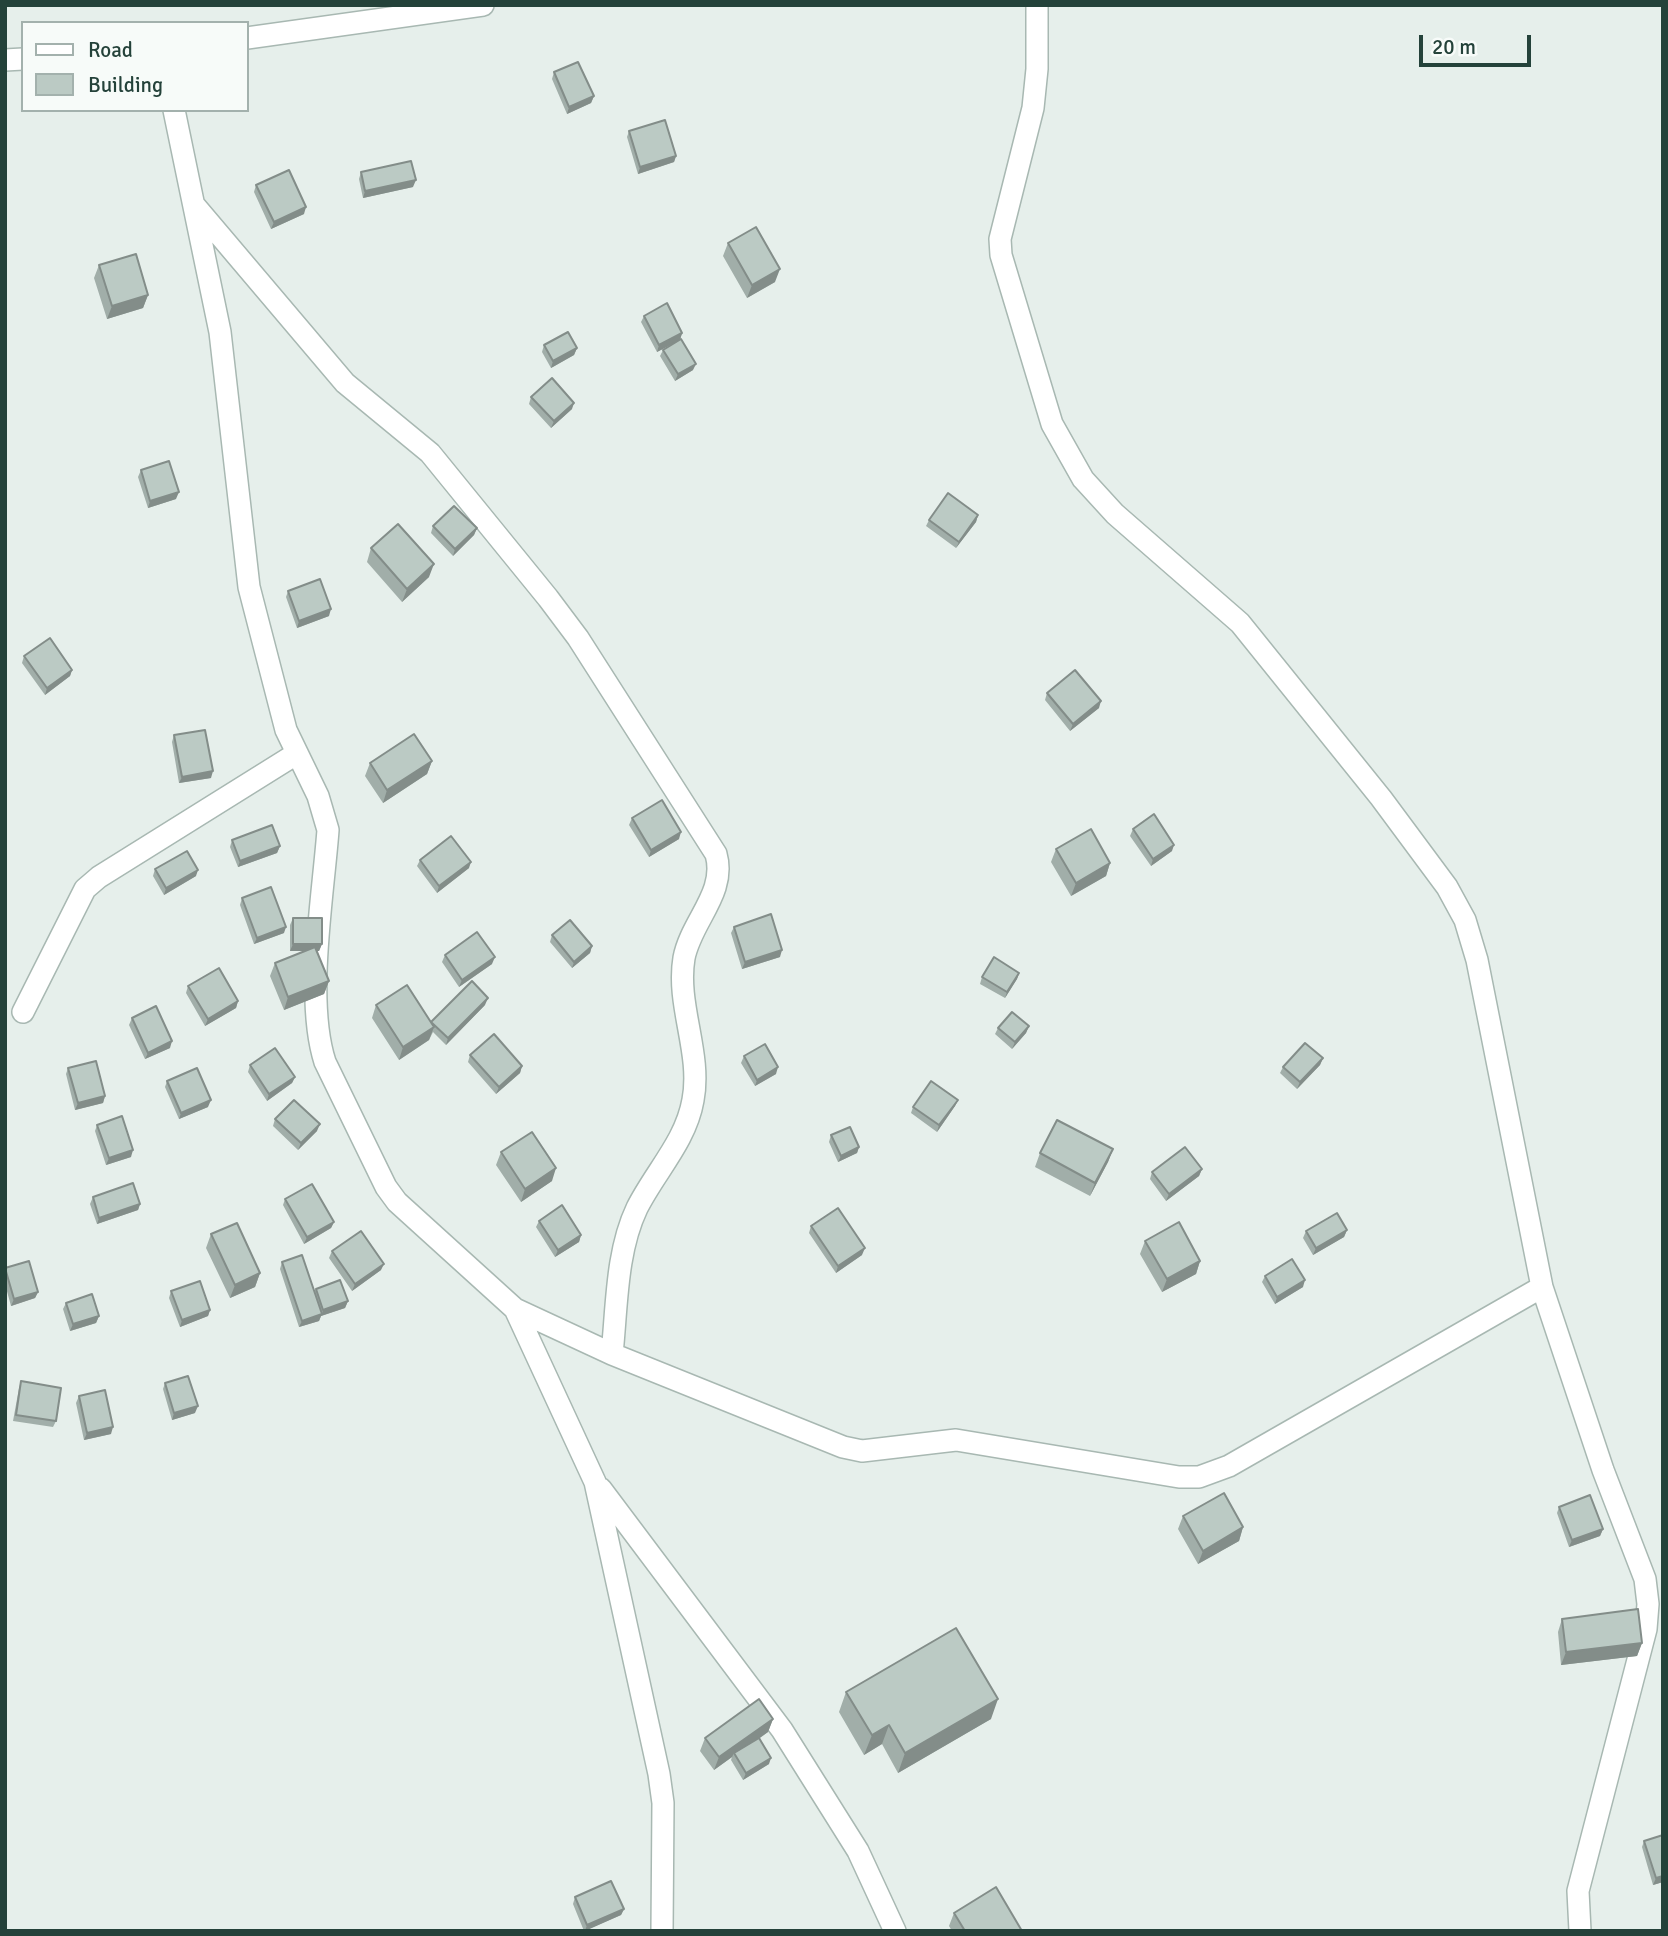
<!DOCTYPE html>
<style>
body{margin:0}
#map{position:relative;width:1668px;height:1936px;overflow:hidden;background:#e6efeb;font-family:Signika,sans-serif}
canvas{display:block}
.frame{position:absolute;inset:0;border:7px solid #24423a;pointer-events:none}
.legend{position:absolute;left:21px;top:21px;width:228px;height:91px;box-sizing:border-box;background:#f7fbf9;border:2px solid #a3b1ad;margin:0;padding:9px 12px;list-style:none;font-size:21px;color:#24423a}
.legend li{display:flex;align-items:center;gap:14px;height:35px}
.legend b{width:35px;border:2px solid #a3b1ad}
.scale{position:absolute;left:1419px;top:35px;width:112px;height:32px;box-sizing:border-box;border:4px solid #24423a;border-top:0;padding-left:9px;font-size:21px;line-height:24px;white-space:nowrap;color:#24423a;-webkit-text-stroke:5px #f7fbf9;paint-order:stroke}
</style>
<div id="map">
<canvas width="1668" height="1936"></canvas>
<div class="frame"></div>
<ul class="legend">
<li><b style="height:9px;background:#fff"></b>Road</li>
<li><b style="height:19px;background:#bbcac4"></b>Building</li>
</ul>
<div class="scale">20 m</div>
</div>
<script>
const ctx = document.querySelector('canvas').getContext('2d');
ctx.lineJoin = 'round';
function strokePath(path, color, width, dash) { ctx.strokeStyle = color; ctx.lineWidth = width; ctx.lineCap = dash ? 'butt' : 'round'; ctx.setLineDash(dash || []); ctx.stroke(path); }
function fillPath(path, color) { ctx.fillStyle = color; ctx.fill(path, 'evenodd'); }
const minor = new Path2D(`
 M1037,5V69L1033,108L1000,239L1001,255L1052,424L1083,479L1115,514L1240,623L1381,798L1447,887L1465,920L1477,960L1542,1287L1603,1470L1645,1579L1648,1604L1646,1629L1578,1891L1580,1931
 M174,110L220,332L249,587L286,730L318,796L328,830C323,897 305,1000 325,1062L386,1187L397,1202L515,1309L595,1482L659,1774L663,1803L662,1931
 M195,206L345,383L430,453L548,598L578,638L716,854C727,893 691,921 684,958C676,1005 702,1053 693,1100C686,1141 655,1172 637,1208C616,1252 617,1307 612,1354
 M23,1012L85,889L99,877L296,754
 M515,1309L612,1354L843,1447L862,1451L956,1440L1179,1477H1199L1229,1466L1542,1287
 M601,1489L782,1730L858,1851L895,1931`);
const tertiary = new Path2D(`
 M247,38L483,5
 M5,60L23,59`);
const wall = new Path2D(`
 M554,72L594,96L591,103L567,114L552,79Z
 M629,131L676,156L674,162L638,174L627,137Z
 M361,172L413,187L363,198L359,179Z
 M256,185L304,214L271,229L254,192Z
 M728,243L775,282L747,298L723,256Z
 M99,265L148,295L143,308L107,319L94,278Z
 M644,316L682,333L680,340L693,370L675,381L660,356L663,350L678,341L657,352L641,322Z
 M544,345L577,348L574,355L551,368L542,352Z
 M531,397L572,409L551,428L529,404Z
 M141,470L176,499L148,508L138,477Z
 M978,515L976,522L956,548L926,526L929,520Z
 M433,526L477,528L474,535L453,556L431,533Z
 M371,548L429,577L402,602L367,562Z
 M288,591L329,616L297,628L286,597Z
 M24,656L72,670L70,676L45,695L22,663Z
 M1047,693L1099,708L1070,731L1045,700Z
 M174,735L211,778L179,783L172,742Z
 M432,761L427,774L383,803L365,776L370,763Z
 M632,818L679,839L649,857L629,825Z
 M1133,829L1172,851L1151,866L1130,836Z
 M232,840L280,846L277,853L238,867L230,847Z
 M1056,849L1110,863L1106,876L1071,896L1051,862Z
 M420,860L469,868L437,893L417,866Z
 M155,869L196,876L164,895L153,876Z
 M242,898L284,933L254,944L240,905Z
 M293,918L322,944L319,951H316L329,981L324,994L284,1010L270,976L275,963L306,951H290V925Z
 M734,927L780,957L742,969L731,933Z
 M552,935L592,946L590,953L572,968L550,942Z
 M445,955L492,964L459,987L442,962Z
 M1019,973L1017,979L1005,998L980,984L982,977Z
 M188,986L238,1001L236,1008L205,1026L186,993Z
 M376,1005L431,1022L485,1005L446,1045L433,1032L429,1040L399,1060L372,1018Z
 M132,1018L170,1048L145,1059L129,1025Z
 M1029,1026L1026,1033L1012,1049L995,1034L998,1028Z
 M470,1055L522,1066L520,1073L496,1094L468,1062Z
 M744,1056L776,1074L755,1086L741,1063Z
 M1323,1058L1320,1065L1297,1089L1280,1073L1283,1067Z
 M250,1065L295,1077L292,1083L267,1101L248,1072Z
 M68,1068L105,1096L103,1103L75,1110L66,1074Z
 M167,1081L208,1107L179,1119L165,1087Z
 M958,1100L955,1106L937,1132L911,1113L913,1107Z
 M275,1119L317,1131L298,1150L273,1126Z
 M97,1125L131,1157L106,1165L95,1131Z
 M831,1135L859,1147L857,1153L838,1162L829,1142Z
 M1113,1149L1108,1162L1090,1196L1035,1167L1040,1153Z
 M501,1152L552,1181L521,1202L496,1165Z
 M1202,1169L1199,1176L1166,1201L1150,1179L1152,1172Z
 M93,1197L140,1204L138,1210L97,1224L90,1204Z
 M285,1199L334,1222L331,1228L304,1244L283,1205Z
 M539,1221L581,1235L579,1242L555,1257L536,1227Z
 M811,1226L862,1255L836,1273L809,1233Z
 M1347,1230L1344,1237L1313,1255L1303,1238L1306,1231Z
 M211,1234L260,1273L255,1287L230,1298L206,1248Z
 M1145,1241L1200,1261L1196,1274L1162,1292L1140,1254Z
 M332,1251L381,1270L352,1291L329,1258Z
 M282,1262L314,1292L316,1289L348,1301L345,1308L321,1316L319,1321L299,1327L280,1269Z
 M5,1268L38,1292L35,1298L11,1306L5,1284Z
 M1265,1276L1303,1287L1275,1304L1262,1282Z
 M171,1291L210,1310L208,1316L180,1327L169,1298Z
 M66,1303L99,1316L96,1323L70,1331L63,1309Z
 M21,1381L56,1421L53,1427L13,1421L19,1388Z
 M165,1383L195,1413L172,1420L163,1389Z
 M79,1396L111,1434L84,1440L76,1403Z
 M1559,1507L1603,1529L1600,1536L1569,1547L1557,1513Z
 M1183,1516L1243,1527L1239,1541L1198,1564L1178,1529Z
 M1562,1619L1642,1643L1637,1656L1561,1665L1558,1632Z
 M846,1692L991,1719L898,1773L882,1744L864,1755L839,1712Z
 M773,1719L768,1732L760,1738L769,1764L743,1780L731,1760L732,1757L714,1770L700,1751L705,1738Z
 M1663,1835V1882L1653,1885L1642,1847L1644,1841Z
 M575,1897L624,1909L621,1915L584,1931L573,1904Z
 M954,1913L1022,1931H952L949,1926Z`);
const shadedWall = new Path2D(`
 M594,96L591,103L567,114L569,107Z
 M676,156L674,162L638,174L640,167Z
 M416,180L413,187L363,198L365,191Z
 M306,207L304,214L271,229L274,222Z
 M780,269L775,282L747,298L752,285Z
 M148,295L143,308L107,319L112,306Z
 M682,333L680,340L657,352L659,345Z
 M577,348L574,355L551,368L553,361Z
 M696,364L693,370L675,381L678,374Z
 M574,403L572,409L551,428L554,421Z
 M179,492L176,499L148,508L150,501Z
 M978,515L976,522L956,548L959,542Z
 M477,528L474,535L453,556L455,549Z
 M434,564L429,577L402,602L407,589Z
 M331,609L329,616L297,628L299,621Z
 M72,670L70,676L45,695L47,688Z
 M1101,701L1099,708L1070,731L1073,724Z
 M432,761L427,774L383,803L387,790Z
 M213,771L211,778L179,783L182,777Z
 M681,832L679,839L649,857L651,850Z
 M1174,845L1172,851L1151,866L1153,859Z
 M280,846L277,853L238,867L240,861Z
 M471,862L469,868L437,893L439,886Z
 M1110,863L1106,876L1071,896L1076,883Z
 M198,870L196,876L164,895L166,888Z
 M286,927L284,933L254,944L257,938Z
 M293,944H322L319,951H290Z
 M592,946L590,953L572,968L574,962Z
 M782,950L780,957L742,969L745,962Z
 M495,957L492,964L459,987L462,980Z
 M1019,973L1017,979L1005,998L1007,992Z
 M329,981L324,994L284,1010L288,997Z
 M488,998L485,1005L446,1045L448,1038Z
 M238,1001L236,1008L205,1026L208,1019Z
 M1029,1026L1026,1033L1012,1049L1015,1042Z
 M434,1027L429,1040L399,1060L403,1047Z
 M172,1041L170,1048L145,1059L148,1053Z
 M1323,1058L1320,1065L1297,1089L1300,1082Z
 M522,1066L520,1073L496,1094L499,1087Z
 M778,1067L776,1074L755,1086L757,1080Z
 M295,1077L292,1083L267,1101L269,1094Z
 M105,1096L103,1103L75,1110L78,1103Z
 M211,1100L208,1107L179,1119L181,1113Z
 M958,1100L955,1106L937,1132L939,1125Z
 M320,1124L317,1131L298,1150L301,1143Z
 M859,1147L857,1153L838,1162L841,1156Z
 M1113,1149L1108,1162L1090,1196L1095,1183Z
 M133,1150L131,1157L106,1165L109,1158Z
 M556,1168L552,1181L521,1202L525,1189Z
 M1202,1169L1199,1176L1166,1201L1169,1194Z
 M140,1204L138,1210L97,1224L99,1218Z
 M334,1222L331,1228L304,1244L307,1237Z
 M1347,1230L1344,1237L1313,1255L1316,1248Z
 M581,1235L579,1242L555,1257L558,1250Z
 M865,1248L862,1255L836,1273L838,1266Z
 M1200,1261L1196,1274L1162,1292L1167,1279Z
 M384,1264L381,1270L352,1291L355,1284Z
 M260,1273L255,1287L230,1298L235,1285Z
 M1305,1280L1303,1287L1275,1304L1277,1297Z
 M38,1292L35,1298L11,1306L14,1299Z
 M348,1301L345,1308L321,1316L319,1321L299,1327L302,1321L322,1314L323,1310Z
 M210,1310L208,1316L180,1327L182,1320Z
 M99,1316L96,1323L70,1331L73,1324Z
 M198,1406L195,1413L172,1420L174,1413Z
 M113,1427L111,1434L84,1440L87,1433Z
 M1243,1527L1239,1541L1198,1564L1203,1551Z
 M1603,1529L1600,1536L1569,1547L1572,1540Z
 M1642,1643L1637,1656L1561,1665L1566,1652Z
 M998,1699L991,1719L898,1773L905,1753Z
 M773,1719L768,1732L735,1755L734,1753L732,1757L714,1770L719,1757Z
 M889,1725L882,1744L864,1755L872,1735Z
 M771,1758L769,1764L743,1780L746,1773Z
 M1663,1876V1882L1653,1885L1656,1878Z
 M624,1909L621,1915L585,1931L587,1925Z`);
const building = new Path2D(`
 M578,62L594,96L569,107L554,72Z
 M665,120L676,156L640,167L629,131Z
 M411,161L416,180L365,191L361,172Z
 M289,170L306,207L274,222L256,185Z
 M756,227L780,269L752,285L728,243Z
 M136,254L148,295L112,306L99,265Z
 M667,303L682,333L659,345L644,316Z
 M568,332L577,348L553,361L544,345Z
 M681,339L696,364L678,374L663,350Z
 M552,378L574,403L554,421L531,397Z
 M169,461L179,492L150,501L141,470Z
 M948,493L978,515L959,542L929,520Z
 M454,506L477,528L455,549L433,526Z
 M398,524L434,564L407,589L371,548Z
 M320,579L331,609L299,621L288,591Z
 M50,638L72,670L47,688L24,656Z
 M1075,670L1101,701L1073,724L1047,693Z
 M205,730L213,771L182,777L174,735Z
 M414,734L432,761L387,790L370,763Z
 M662,800L681,832L651,850L632,818Z
 M1154,814L1174,845L1153,859L1133,829Z
 M272,825L280,846L240,861L232,840Z
 M1091,829L1110,863L1076,883L1056,849Z
 M451,836L471,862L439,886L420,860Z
 M187,851L198,870L166,888L155,869Z
 M271,887L286,927L257,938L242,898Z
 M771,914L782,950L745,962L734,927Z
 M293,918H322V944H293Z
 M570,920L592,946L574,962L552,935Z
 M477,932L495,957L462,980L445,955Z
 M315,947L329,981L288,997L275,963Z
 M994,957L1019,973L1007,992L982,977Z
 M219,968L238,1001L208,1019L188,986Z
 M472,981L488,998L448,1038L431,1022Z
 M407,985L434,1027L403,1047L376,1005Z
 M156,1006L172,1041L148,1053L132,1018Z
 M1012,1012L1029,1026L1015,1042L998,1028Z
 M494,1034L522,1066L499,1087L470,1055Z
 M1305,1043L1323,1058L1300,1082L1283,1067Z
 M765,1044L778,1067L757,1080L744,1056Z
 M275,1048L295,1077L269,1094L250,1065Z
 M96,1061L105,1096L78,1103L68,1068Z
 M197,1068L211,1100L181,1113L167,1081Z
 M931,1081L958,1100L939,1125L913,1107Z
 M294,1100L320,1124L301,1143L275,1119Z
 M122,1116L133,1150L109,1158L97,1125Z
 M1057,1120L1113,1149L1095,1183L1040,1153Z
 M850,1127L859,1147L841,1156L831,1135Z
 M532,1132L556,1168L525,1189L501,1152Z
 M1185,1147L1202,1169L1169,1194L1152,1172Z
 M133,1183L140,1204L99,1218L93,1197Z
 M312,1184L334,1222L307,1237L285,1199Z
 M562,1205L581,1235L558,1250L539,1221Z
 M838,1208L865,1248L838,1266L811,1226Z
 M1337,1213L1347,1230L1316,1248L1306,1231Z
 M1179,1222L1200,1261L1167,1279L1145,1241Z
 M237,1223L260,1273L235,1285L211,1234Z
 M361,1231L384,1264L355,1284L332,1251Z
 M302,1255L322,1314L302,1321L282,1262Z
 M1292,1259L1305,1280L1277,1297L1265,1276Z
 M29,1261L38,1292L14,1299L5,1268Z
 M340,1280L348,1301L323,1310L316,1289Z
 M200,1281L210,1310L182,1320L171,1291Z
 M92,1294L99,1316L73,1324L66,1303Z
 M188,1376L198,1406L174,1413L165,1383Z
 M21,1381L61,1388L56,1421L16,1415Z
 M105,1390L113,1427L87,1433L79,1396Z
 M1224,1493L1243,1527L1203,1551L1183,1516Z
 M1590,1495L1603,1529L1572,1540L1559,1507Z
 M1638,1609L1642,1643L1566,1652L1562,1619Z
 M956,1628L998,1699L905,1753L889,1725L872,1735L846,1692Z
 M759,1699L773,1719L719,1757L705,1738Z
 M759,1738L771,1758L746,1773L734,1753Z
 M1663,1835V1876L1656,1878L1644,1841Z
 M611,1881L624,1909L587,1925L575,1897Z
 M996,1887L1022,1931H965L954,1913Z`);
strokePath(minor, '#a8b8b2', 24);
strokePath(tertiary, '#a8b8b2', 24);
strokePath(minor, '#fff', 21);
strokePath(tertiary, '#fff', 21);
fillPath(wall, '#a1aea9');
fillPath(shadedWall, '#838d89');
fillPath(building, '#bbcac4');
strokePath(building, '#838d89', 2);
</script>
